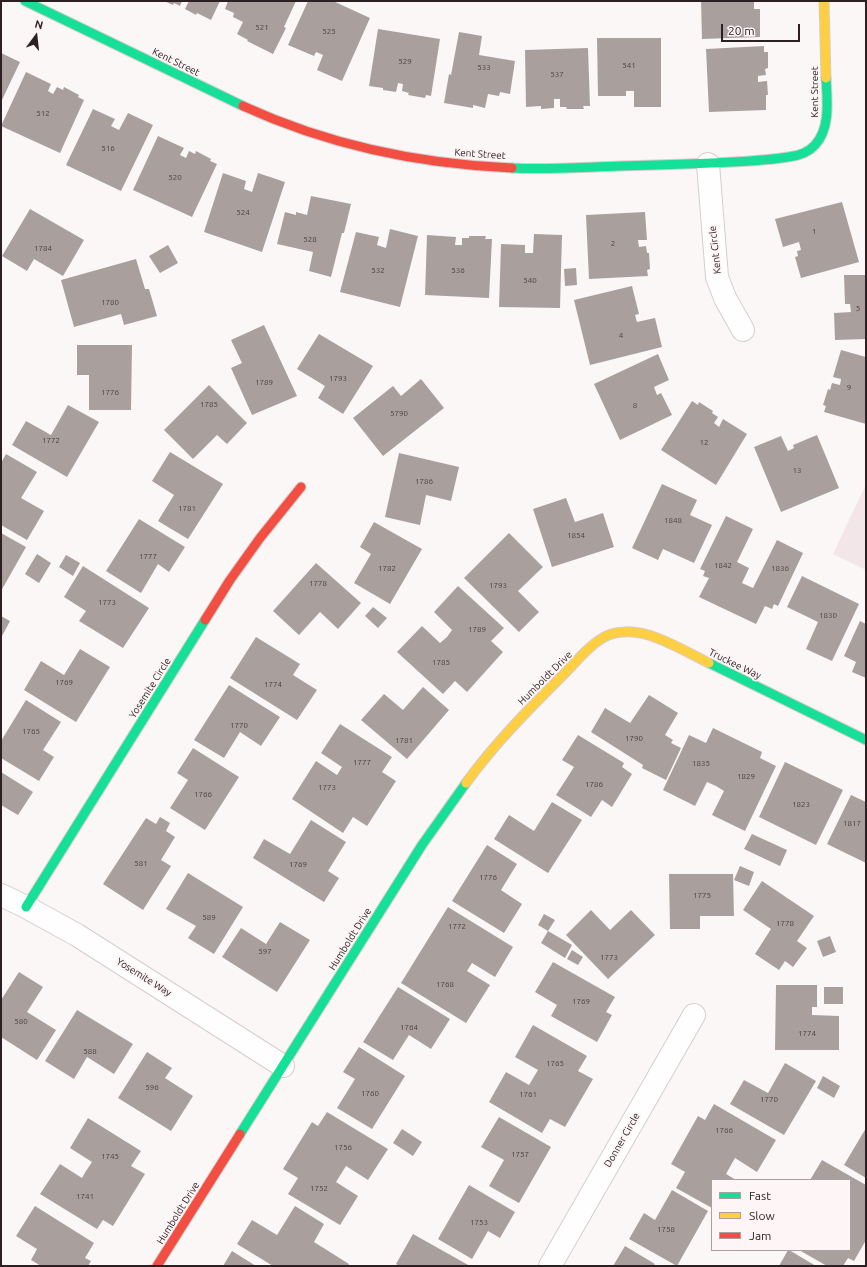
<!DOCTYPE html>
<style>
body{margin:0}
#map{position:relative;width:867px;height:1267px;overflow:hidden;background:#fbf7f7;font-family:Ubuntu,sans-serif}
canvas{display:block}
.frame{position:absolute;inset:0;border:2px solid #2d2022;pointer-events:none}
.legend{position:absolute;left:711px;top:1179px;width:140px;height:72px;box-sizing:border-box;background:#fdf5f6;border:1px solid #aaa0a1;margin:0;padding:5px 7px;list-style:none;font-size:12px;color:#2d2022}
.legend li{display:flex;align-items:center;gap:8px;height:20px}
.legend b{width:20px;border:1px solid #aaa0a1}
.north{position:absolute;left:16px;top:16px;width:40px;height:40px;-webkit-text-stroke:3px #fdf5f6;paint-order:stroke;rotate:15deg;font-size:11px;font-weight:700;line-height:16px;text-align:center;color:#2d2022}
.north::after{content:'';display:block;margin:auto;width:14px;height:18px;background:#2d2022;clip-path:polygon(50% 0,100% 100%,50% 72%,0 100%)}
.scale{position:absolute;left:721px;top:24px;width:79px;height:18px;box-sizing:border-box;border:2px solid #2d2022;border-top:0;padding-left:5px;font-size:12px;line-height:14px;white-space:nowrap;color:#2d2022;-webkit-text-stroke:3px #fdf5f6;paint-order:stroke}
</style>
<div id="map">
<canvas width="867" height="1267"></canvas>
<div class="frame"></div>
<ul class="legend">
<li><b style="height:5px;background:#16e098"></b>Fast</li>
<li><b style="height:5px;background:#ffcf43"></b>Slow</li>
<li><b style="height:5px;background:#f24e42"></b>Jam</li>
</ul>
<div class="north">N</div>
<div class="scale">20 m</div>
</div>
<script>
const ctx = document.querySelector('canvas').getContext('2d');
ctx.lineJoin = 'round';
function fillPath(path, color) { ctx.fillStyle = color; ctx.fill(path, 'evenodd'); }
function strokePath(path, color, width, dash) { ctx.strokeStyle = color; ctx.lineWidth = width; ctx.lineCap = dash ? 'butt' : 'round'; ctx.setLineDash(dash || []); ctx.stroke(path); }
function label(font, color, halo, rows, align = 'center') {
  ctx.font = font + ' Ubuntu,sans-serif'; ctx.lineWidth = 4; ctx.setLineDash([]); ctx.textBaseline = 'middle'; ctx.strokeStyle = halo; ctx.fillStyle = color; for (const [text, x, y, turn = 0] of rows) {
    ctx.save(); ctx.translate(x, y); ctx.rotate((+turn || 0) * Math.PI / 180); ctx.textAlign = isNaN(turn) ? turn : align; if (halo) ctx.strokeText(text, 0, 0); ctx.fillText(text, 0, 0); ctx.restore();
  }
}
const built = new Path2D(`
 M866,484V570L833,554Z`);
const building = new Path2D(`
 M164,1H182L180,6L174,3L173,5Z
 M189,1H220L211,20L197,13L196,15L185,9Z
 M228,1H296L284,27L286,28L273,54L247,41L248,40L237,34L243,22L233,17L234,13L225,9Z
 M308,1H333L370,18L342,81L317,70L323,55L316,52L314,56L288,45Z
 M701,1H754V9H760V37L702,39Z
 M378,29L440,39L431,96L426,95L425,98L408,95L409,93L402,91L403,84L398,83L396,92L383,90V88L369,86Z
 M459,32L482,36L479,55L515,61L510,94L500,92L499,96L488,94L485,108L473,105V108L444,103L449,74L451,75Z
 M597,38H661V107H634V91H626V96H598Z
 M764,46V52H768V68L765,69L766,75L758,76V82L767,81L768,95H766V110L709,112L706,49Z
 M588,48L590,106H583L584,109H567L566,107H560V99H554V108L541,109V106L526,107L525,50Z
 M1,53L20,62L1,102Z
 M26,72L51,84L48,91L53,94L57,87L63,90L64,87L79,95L78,97L84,100L60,153L1,126Z
 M93,109L115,119L111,126L119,130L128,113L153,125L121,191L66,165Z
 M158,136L184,148L180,155L186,158L189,151L195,154L196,151L211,159L210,161L217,164L192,217L133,190Z
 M223,173L246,181L244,189L252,192L258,173L285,182L262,252L204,232Z
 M311,196L351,204L344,233H342L331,277L309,271L313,252L277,244L285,212L296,215V212L307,215Z
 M842,202L859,262L801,278L795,257L798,256L797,251L801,250L799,242L783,247L775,219Z
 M30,209L84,240L63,276L34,259L27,271L2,256Z
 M645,212L647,240H638L639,247L646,246L647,253H649L650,269L647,270L648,276L589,279L586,215Z
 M390,229L418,236L400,307L340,292L356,232L379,237L377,245L386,248Z
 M534,234L562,235L560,308L499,307L501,244L525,245V253H533Z
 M427,235L456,237L455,245H462V238H469V236H486L485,239H492L489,298L425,295Z
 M168,245L178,263L160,273L149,256Z
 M136,259L145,289H149L157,316L124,325L121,314L74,327L61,280Z
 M576,268L577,285L565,286L564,269Z
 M844,275H866V339L835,340L834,313L851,312L850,304H845Z
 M632,286L639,314L635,315L637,322L655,318L662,347L590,365L574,300Z
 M264,325L297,396L252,415L231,368L242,363L231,340Z
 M319,334L373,366L343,414L318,398L325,386L297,369Z
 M77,345H132L131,410H89V375H77Z
 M841,350L866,357V424L824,412L826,406L823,405L828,389L830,390L832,383L840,385L841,379L833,377Z
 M658,354L669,380L654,387L657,395L661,393L672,415L620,440L594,384Z
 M421,379L444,408L383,456L353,418L393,386L401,396Z
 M209,385L247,423L227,444L217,435L193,459L164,430Z
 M692,401L698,405L699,402L713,411L712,413L718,417L714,423L719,427L723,419L747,434L716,485L661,450Z
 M68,405L99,422L67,477L12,445L26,421L51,435Z
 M817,435L839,488L781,512L754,447L781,436L788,451L794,448L793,445Z
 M170,452L223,484L188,539L158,521L174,495L152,481Z
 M399,453L459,467L451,501L426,495L420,525L385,517Z
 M6,454L37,472L21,498L44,511L27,540L1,525V463Z
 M662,484L697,500L690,515L712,525L694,563L663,549L658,560L632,548Z
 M566,498L575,522L603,513L614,547L552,567L533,509Z
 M726,516L753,529L737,562L749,568L742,583L753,588L777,540L803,553L778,606L774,604L772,609L765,606L756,624L699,597L709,578L703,576L705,571L700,569Z
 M139,519L185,547L169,572L158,564L141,593L106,571Z
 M374,522L422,549L390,604L354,583L371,554L360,547Z
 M1,533L26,547L1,591Z
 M509,533L543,567L518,591L539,612L519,632L464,578Z
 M37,554L51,563L39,583L25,574Z
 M66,555L80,563L73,576L59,567Z
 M316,563L361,603L338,629L320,612L299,635L273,611Z
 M83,566L149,608L123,648L79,621L86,611L64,597Z
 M802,576L859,604L832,661L806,649L818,622L787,607Z
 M458,586L504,628L491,641L503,652L467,692L455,681L443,694L397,652L422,626L440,643L447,637L452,630L434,612Z
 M373,607L387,618L378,628L365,616Z
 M1,616L10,621L1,638Z
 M860,621L866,624V678L852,672L856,662L844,656Z
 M256,637L300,664L293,675L317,690L297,720L230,678Z
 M80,649L110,667L76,722L24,690L41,661L64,675Z
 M229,685L280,717L261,746L240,732L224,758L194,740Z
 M423,687L449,710L407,759L361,720L384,694L403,710Z
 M649,695L678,713L665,735L673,740L671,743L681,748L666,780L642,768L643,765L591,732L605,708L630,723Z
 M26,700L61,722L43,750L54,757L39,781L1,758V741Z
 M340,724L392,757L382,772L396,781L367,826L353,817L343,833L292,799L316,761L337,775L342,767L321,753Z
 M713,728L762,752L760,758L776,766L745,831L712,815L724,791L716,786L707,782L695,806L663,790L689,735L706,743Z
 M578,735L624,763L622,767L632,774L612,807L602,800L591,817L556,795L574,767L562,760Z
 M193,748L239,777L205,830L170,808L188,780L177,773Z
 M785,762L843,790L816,845L759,817Z
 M1,772L33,792L18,815L1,805Z
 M851,795L866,802V863L827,844Z
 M552,802L582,820L548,873L494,839L509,815L534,831Z
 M160,817L170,823L166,831L175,837L161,860L171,866L143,910L103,884L146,818L156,824Z
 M311,820L346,842L328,871L339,878L324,902L253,858L264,839L290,854Z
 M752,834L787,850L780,866L744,849Z
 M487,845L517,864L501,890L522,904L504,933L452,901Z
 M740,866L754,872L749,886L734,880Z
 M188,873L243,907L214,954L188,938L196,926L166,909Z
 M669,874H733L734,916H700V929H670Z
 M762,881L814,916L797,941L807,948L793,967L785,961L779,970L755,954L771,929L743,910Z
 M448,907L513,947L495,977L472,963L467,971L490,985L466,1023L401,983Z
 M591,910L610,930L631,910L655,935L608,979L566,935Z
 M544,914L555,920L548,931L538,925Z
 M280,922L310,940L277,992L222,957L241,928L266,944Z
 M548,931L572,945L565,958L541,943Z
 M830,936L836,952L823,957L817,941Z
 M572,950L583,957L578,965L567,959Z
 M553,962L615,997L606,1012L612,1015L597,1042L551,1016L557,1005L535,992Z
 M19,972L43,987L27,1012L56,1030L37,1060L1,1037V1000Z
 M776,985H817V1007H812V1015L839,1016V1050H775Z
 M398,987L450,1019L431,1049L409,1035L393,1060L363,1042Z
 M824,987H843V1004H824Z
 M77,1010L133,1044L114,1074L87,1057L74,1079L45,1061Z
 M533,1025L587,1056L578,1071L593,1079L565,1127L550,1119L542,1133L489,1102L506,1072L529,1085L538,1070L515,1057Z
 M359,1047L405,1076L372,1129L337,1108L355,1079L343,1072Z
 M147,1052L172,1068L165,1078L193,1096L171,1131L118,1098Z
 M785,1063L816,1081L784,1135L730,1104L744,1080L768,1093Z
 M823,1076L840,1086L834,1098L817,1088Z
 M714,1104L776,1140L757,1172L735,1158L726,1174L736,1180H712V1208L676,1188L685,1172L671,1164L698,1116L705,1120Z
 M327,1112L388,1149L368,1180L346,1166L336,1182L358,1196L340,1225L288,1194L298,1178L283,1169L312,1122L318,1126Z
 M499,1117L551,1147L519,1203L489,1186L504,1160L481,1147Z
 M88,1118L141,1151L131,1166L145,1174L113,1226L103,1220L97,1229L40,1194L60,1164L82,1178L86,1171L92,1162L70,1148Z
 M866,1128V1178L844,1165Z
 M402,1129L422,1142L413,1156L393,1143Z
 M822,1160L866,1185V1240L854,1261L848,1258L843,1266H827L799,1250H850V1180H810Z
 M469,1185L515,1212L500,1238L488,1231L472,1259L438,1239Z
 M672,1190L708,1211L677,1266L629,1239L644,1213L655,1220Z
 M35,1206L94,1243L85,1258L91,1261L88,1266H41L31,1260L37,1249L16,1236Z
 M295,1206L324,1224L314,1242L349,1264L348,1266H273L237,1244L252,1220L277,1235Z
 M413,1234L470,1266H399L396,1264Z
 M625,1246L655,1264L653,1266H613Z
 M788,1250H789L816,1266H779Z
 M232,1251L256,1266H223Z`);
const street = new Path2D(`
 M708,164L717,277L725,298L743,330
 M1,895L26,907L77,935L283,1066
 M550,1266L694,1015`);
const fast = new Path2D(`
 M25,1L243,106
 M512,168C548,170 585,167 621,166C659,165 696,164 733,162C752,161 770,160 788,157C798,156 808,153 815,145C831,128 827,99 826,78
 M709,663L866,740
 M26,907L205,620
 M240,1134L422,845L466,783`);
const slow = new Path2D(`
 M824,1L826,78
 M466,783C495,743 529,709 563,675C575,663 585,650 598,641C606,635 615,632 624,632C652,630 684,651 709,663`);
const jam = new Path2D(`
 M243,106C328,145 419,164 512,168
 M205,620L230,580L260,538L301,487
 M157,1266L240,1134`);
const numberNames = [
 ["521",262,27],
 ["525",329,31],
 ["529",405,61],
 ["541",629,65],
 ["533",484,67],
 ["537",557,74],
 ["512",43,113],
 ["516",108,148],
 ["520",175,177],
 ["524",243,212],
 ["1",814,231],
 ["528",310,239],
 ["2",613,243],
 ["1784",43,248],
 ["532",378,270],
 ["536",458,270],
 ["540",530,280],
 ["1780",110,302],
 ["5",858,308],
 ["4",621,335],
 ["1793",338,378],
 ["1789",264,382],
 ["9",849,387],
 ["1776",110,392],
 ["1785",209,404],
 ["8",635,405],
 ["5790",399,413],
 ["1772",51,440],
 ["12",704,442],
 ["13",797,470],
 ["1786",424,481],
 ["1781",187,508],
 ["1848",673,520],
 ["1854",576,535],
 ["1777",148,556],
 ["1842",723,565],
 ["1782",387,568],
 ["1836",780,568],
 ["1778",318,583],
 ["1793",498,585],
 ["1773",107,602],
 ["1830",828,615],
 ["1789",477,629],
 ["1785",441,662],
 ["1769",64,682],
 ["1774",273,684],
 ["1770",239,725],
 ["1765",31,731],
 ["1790",634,738],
 ["1781",404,740],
 ["1777",362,762],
 ["1835",701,763],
 ["1829",746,776],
 ["1786",594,784],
 ["1773",327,787],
 ["1766",203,794],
 ["1823",801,804],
 ["1817",852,823],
 ["581",141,863],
 ["1769",298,864],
 ["1776",488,877],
 ["1775",702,895],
 ["589",209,917],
 ["1778",785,923],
 ["1772",457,926],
 ["597",265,951],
 ["1773",609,957],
 ["1768",445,984],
 ["1769",581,1001],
 ["580",21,1021],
 ["1764",409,1027],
 ["1774",807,1033],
 ["588",90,1051],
 ["1765",555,1063],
 ["596",152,1087],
 ["1760",370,1093],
 ["1761",528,1094],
 ["1770",769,1099],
 ["1766",724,1130],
 ["1756",343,1147],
 ["1757",520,1154],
 ["1745",110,1156],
 ["1752",319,1188],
 ["1741",85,1196],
 ["1753",479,1222],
 ["1758",666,1229]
];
const streetNames = [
 ["Kent Street",176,62,26],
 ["Kent Street",815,92,-90],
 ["Kent Street",480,154,4],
 ["Kent Circle",715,250,-96],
 ["Truckee Way",735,664,26],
 ["Humboldt Drive",545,678,-45],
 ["Yosemite Circle",150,688,-58],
 ["Humboldt Drive",350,939,-58],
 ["Yosemite Way",144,977,32],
 ["Donner Circle",622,1140,-60],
 ["Humboldt Drive",178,1213,-58]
];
fillPath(built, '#f2e6e8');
fillPath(building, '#a9a09e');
strokePath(street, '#d6cdce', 24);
strokePath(fast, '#d6cdce', 11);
strokePath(slow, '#d6cdce', 11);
strokePath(jam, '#d6cdce', 11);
strokePath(street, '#fefefe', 22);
strokePath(fast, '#16e098', 9);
strokePath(slow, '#ffcf43', 9);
strokePath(jam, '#f24e42', 9);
label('8px', '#4c4041', null, numberNames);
label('10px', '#2d2022', '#fdf5f6', streetNames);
</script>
